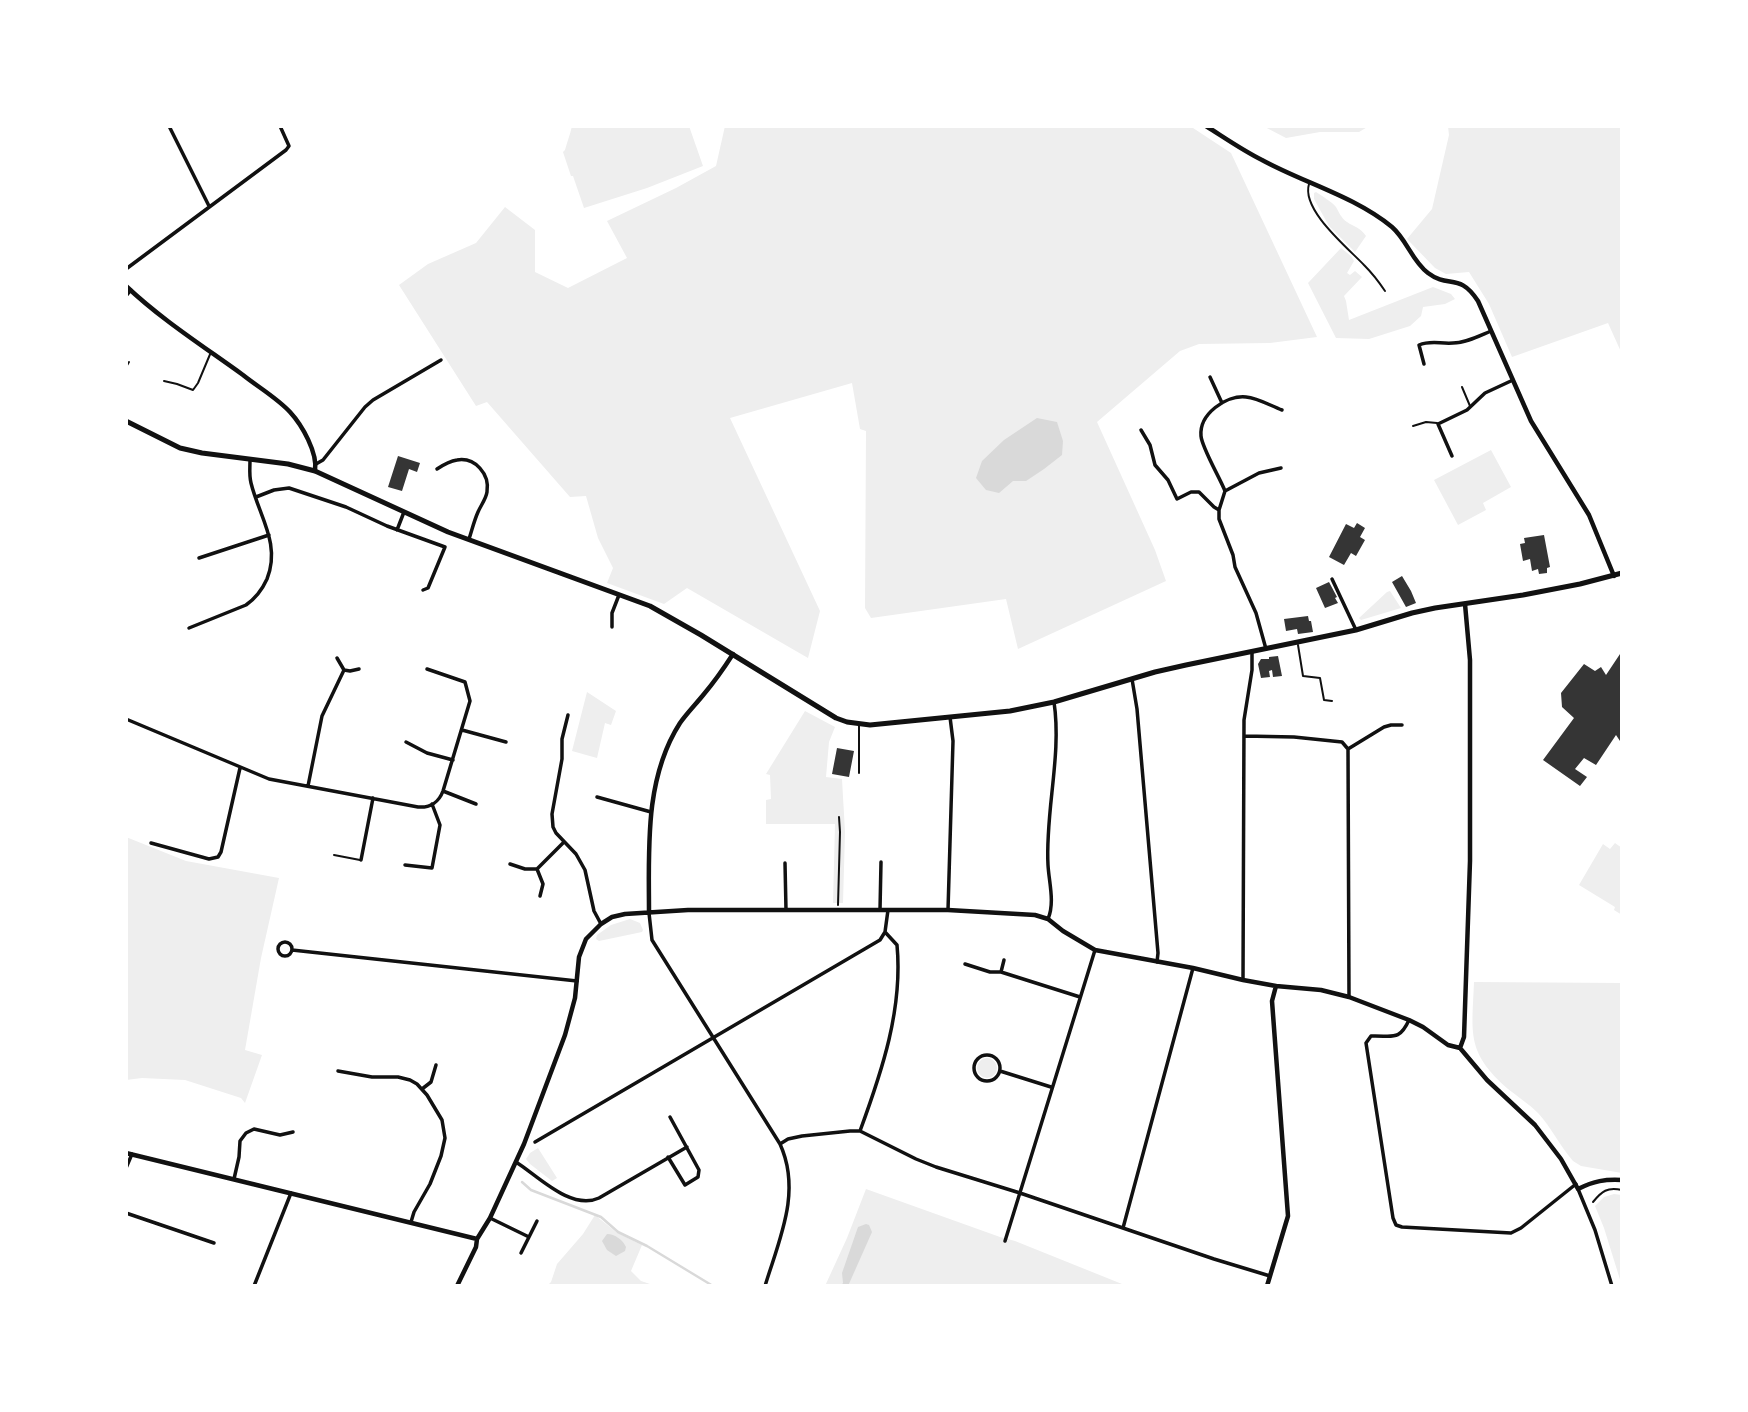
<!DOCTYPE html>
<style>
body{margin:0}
#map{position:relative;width:1748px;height:1412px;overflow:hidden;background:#fff;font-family:Lato,sans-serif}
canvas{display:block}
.frame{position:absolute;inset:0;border:128px solid #fff;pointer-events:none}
</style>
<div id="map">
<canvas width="1748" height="1412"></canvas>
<div class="frame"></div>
</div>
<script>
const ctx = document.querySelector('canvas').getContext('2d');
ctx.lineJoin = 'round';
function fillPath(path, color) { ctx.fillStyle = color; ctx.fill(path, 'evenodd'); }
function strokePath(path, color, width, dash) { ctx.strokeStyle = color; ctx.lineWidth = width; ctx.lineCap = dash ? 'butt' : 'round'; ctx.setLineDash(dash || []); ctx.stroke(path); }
const green = new Path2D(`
 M572,126H689L703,166L647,188L584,208L573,176H571L563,152L565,150C567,142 570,135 572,126Z
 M725,126H1190L1231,153L1317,337L1270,343L1199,344L1180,351L1097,422L1155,550L1166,581L1018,649L1006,599L871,618L865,608L866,431L860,429L852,383L730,418L820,611L808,658L687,588L664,604L607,583L613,568L598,538L586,496L570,497L487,402L476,406L399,285L428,264L476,243L505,207L535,230V272L568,288L627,258L607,221L676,188L716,166Z
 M1263,126H1369L1359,132H1320L1286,138Z
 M1448,126H1622V354L1608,323L1512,357L1489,304L1469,272L1446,274L1435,268L1407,239L1432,209L1449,135Z
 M1316,192C1323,197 1331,201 1336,207C1339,212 1341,218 1347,222C1354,227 1360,227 1366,236L1355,252L1329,226L1314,199V193Z
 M1341,248L1351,256L1354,261L1347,273L1350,275L1355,271L1362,277L1344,296L1346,301L1349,320L1433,287L1451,294L1455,299L1445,304L1423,307L1421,316L1410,326L1369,339L1336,338L1308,283Z
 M1491,450L1511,487L1483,503L1486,510L1458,525L1434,480Z
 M1390,591L1401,608L1361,620L1359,618L1387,592Z
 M587,692L616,711L611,725L605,723L597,758L572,751Z
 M805,711L835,727L829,742L826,777L842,779L845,832L843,903H833L835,824H766V800L771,799L770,775L766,774Z
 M126,837L186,861L279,878L261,958L245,1050L262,1055L245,1103L241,1098L185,1080L142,1078L126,1080Z
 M1615,843L1622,848V915L1614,910L1615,907L1579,885L1603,844L1610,849Z
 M630,919L640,923L643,930L642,932L599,941L596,939L597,935L611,925Z
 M1474,982L1622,983V1173L1581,1166L1573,1161C1560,1146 1551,1127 1538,1113C1529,1104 1518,1097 1508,1089C1466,1052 1472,1034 1474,982Z
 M977 1068a10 10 0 1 1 20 0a10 10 0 1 1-20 0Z
 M538,1148L557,1178L552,1181L530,1164L526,1159L530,1153Z
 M866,1189L1000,1237L1015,1241L1127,1286H825L847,1238Z
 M1614,1194L1622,1195V1286L1604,1228L1595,1206L1604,1197Z
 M595,1215L616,1232L642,1245L631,1271L641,1281L656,1286H547L551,1282L557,1264L583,1234Z`);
const water = new Path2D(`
 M1037,418L1057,422L1063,441L1062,455L1044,469L1026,481H1013L999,493L986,490L976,478L982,461L1004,440Z
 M866,1224L869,1225L872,1232L848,1286H841L843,1283L842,1273L858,1227Z
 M607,1234C615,1234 623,1240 626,1247L625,1251L616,1256L607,1250L602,1241Z`);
const stream = new Path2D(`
 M522,1182L531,1190L601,1217L618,1232L647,1246L713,1286`);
const building = new Path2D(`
 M398,456L420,463L417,472L409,469L402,491L388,487Z
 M1357,523L1365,528L1360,537L1365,540L1356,556L1351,553L1344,565L1329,557L1346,524L1354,528Z
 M1544,535L1550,567L1547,568V573L1539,574L1538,569L1532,571L1530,559L1523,561L1520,544L1525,543L1524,538Z
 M1402,576L1411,591L1416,603L1406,607L1392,582Z
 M1329,582L1337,597L1335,598L1338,603L1325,608L1316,588Z
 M1308,616L1309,621H1311L1313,632L1298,634L1297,629L1286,631L1284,619Z
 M1622,651V744L1616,735L1596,765L1584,758L1575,769L1587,777L1580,786L1543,760L1574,718L1562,707L1561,693L1584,664L1595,671L1601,667L1606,675Z
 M1278,656L1282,676L1273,677L1272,670L1269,671L1270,677L1261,678L1258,664L1261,659H1269V657Z
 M837,748L854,751L849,777L832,774Z`);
const path = new Path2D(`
 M838,905L840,832L839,817
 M1593,1202C1602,1191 1607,1187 1622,1190`);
const service = new Path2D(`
 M1309,184C1301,210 1348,248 1364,265C1372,273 1379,282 1385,291
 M126,367L129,362
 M164,381L177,384L193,390L198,383L211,352
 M1462,387L1470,406
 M1413,426L1426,422L1437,423
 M1298,645L1303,676L1320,678L1324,700L1332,701
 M859,773V725
 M334,855L360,860`);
const minor = new Path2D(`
 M169,126L209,206
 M126,269L286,150L289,146L280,126
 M126,296L131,290
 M1424,364L1419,345C1431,340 1440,344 1453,343C1466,343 1479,336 1491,331
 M1210,377L1222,403
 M1141,430L1150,445L1155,465L1168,480L1177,499L1191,492H1199L1214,507L1219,510
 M1452,456L1438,424L1467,410L1485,393L1513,380
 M316,464L323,460L365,407L373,400L441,360
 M437,469C443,465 450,461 457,460C475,457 490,474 487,492C486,499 481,505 478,512C474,521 472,530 469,539
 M1225,491L1259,473L1281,468
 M256,497L274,490L289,488L346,507L387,526L445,547L428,588L423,590
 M397,530L404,512
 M199,558L269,535
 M1332,579L1356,630
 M612,627V613L619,595
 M189,628L246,605C256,598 262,590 267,579C281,544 259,516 251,483C249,475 250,468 250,460
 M1266,649L1256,613L1235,567L1233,555L1219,519V510L1225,491C1220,478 1202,448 1201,436C1199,414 1226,395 1246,397C1258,398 1271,406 1282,410
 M337,658L344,670L350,671L359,669
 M1132,679L1137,709L1158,953L1157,962
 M568,715L562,739V759L552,814L553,827L556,833L576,854L585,870L594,911L601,924
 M126,719L269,779L418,807C430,808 439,802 443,791L470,701L465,682L427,669
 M462,730L506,742
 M1244,736L1294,737L1342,742L1348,749L1349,997
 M406,742L427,753L453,760
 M1348,749L1384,727L1391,725H1402
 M308,786L322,716L344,670
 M443,791L476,804
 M597,797L651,812
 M151,843L209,859L218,857L221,852L240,768
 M361,860L373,798
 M785,863L786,910
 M510,864L525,869H537L564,842
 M405,865L432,868L440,825L432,804
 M537,869L543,884L540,896
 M880,910L881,862
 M948,910L953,741L950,717
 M649,913L652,940L780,1144L788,1139L802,1136L850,1131H860L916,1159L936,1167L1020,1193L1214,1259L1270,1276
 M1048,919C1055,902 1049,883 1048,865C1045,812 1062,755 1054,702
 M278 949a7 7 0 1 1 14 0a7 7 0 1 1-14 0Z
 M292,950L577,981
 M965,964L990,972H1001L1080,997
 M1001,972L1004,960
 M1243,980L1244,720L1252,670V652
 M1409,1020C1399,1042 1392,1035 1371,1036L1366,1043L1393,1218L1396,1225L1402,1227L1511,1233L1521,1228L1576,1184
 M974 1068a13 13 0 1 1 26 0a13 13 0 1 1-26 0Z
 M338,1071L372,1077H398L410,1080L417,1084L427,1095L442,1120L445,1138L441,1156L430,1184L414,1212L411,1222
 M1000,1071L1051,1087
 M422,1089L431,1082L436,1065
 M860,1131C882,1071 903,1009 897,945L885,932
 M535,1142L880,940L885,932L888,910
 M668,1157L685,1185L698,1177L699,1170L670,1117
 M516,1162C538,1176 571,1211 599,1198L687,1147
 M126,1168L132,1154
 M234,1179L239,1157L240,1141L246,1133L254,1129L280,1135L293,1132
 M1578,1189L1595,1230L1612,1286
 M126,1213L214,1243
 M490,1218L529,1237
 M1123,1228L1193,968
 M1005,1241L1095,950
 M521,1253L537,1221
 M254,1286L291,1193
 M765,1286C779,1240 802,1192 780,1144`);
const tertiary = new Path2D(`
 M1206,126C1225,138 1242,150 1262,160C1304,183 1354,196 1392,227C1407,240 1412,261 1428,273C1449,289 1459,272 1478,301L1531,421L1589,515L1614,576
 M126,286C162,320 203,346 243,375C258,387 277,398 290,412C302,425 318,453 315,471
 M649,913C649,850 644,779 680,723C687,713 696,704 704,694C715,681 724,668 733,654
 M1460,1048L1464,1037L1470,861V660L1465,604
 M1460,1048L1487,1080L1535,1125L1561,1159L1578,1189C1594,1181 1605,1179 1622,1180
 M126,1153L477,1239
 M457,1286L476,1247L477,1239L490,1218L524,1144L565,1035L575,998L579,957L586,939L601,924L612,917L625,914L688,910H948L1035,915L1048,919L1063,931L1095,950L1193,968L1243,980L1276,986L1321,990L1349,997L1409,1020L1423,1027L1448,1045L1460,1048
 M1267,1286L1288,1216L1272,1001L1276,986`);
const primary = new Path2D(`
 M126,421L180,448L202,453L288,464L315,471L448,532L650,606L701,635L836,718L847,722L870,725L1010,711L1054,702L1155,672L1186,665L1356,630L1412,613L1435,608L1523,595L1580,584L1622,573`);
fillPath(green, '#eee');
fillPath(water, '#d9d9d9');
strokePath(stream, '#d9d9d9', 2.5);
fillPath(building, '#353535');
strokePath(path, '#111', 2);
strokePath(service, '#111', 2);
strokePath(minor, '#111', 3.5);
strokePath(tertiary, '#111', 4.5);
strokePath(primary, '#111', 5);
</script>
